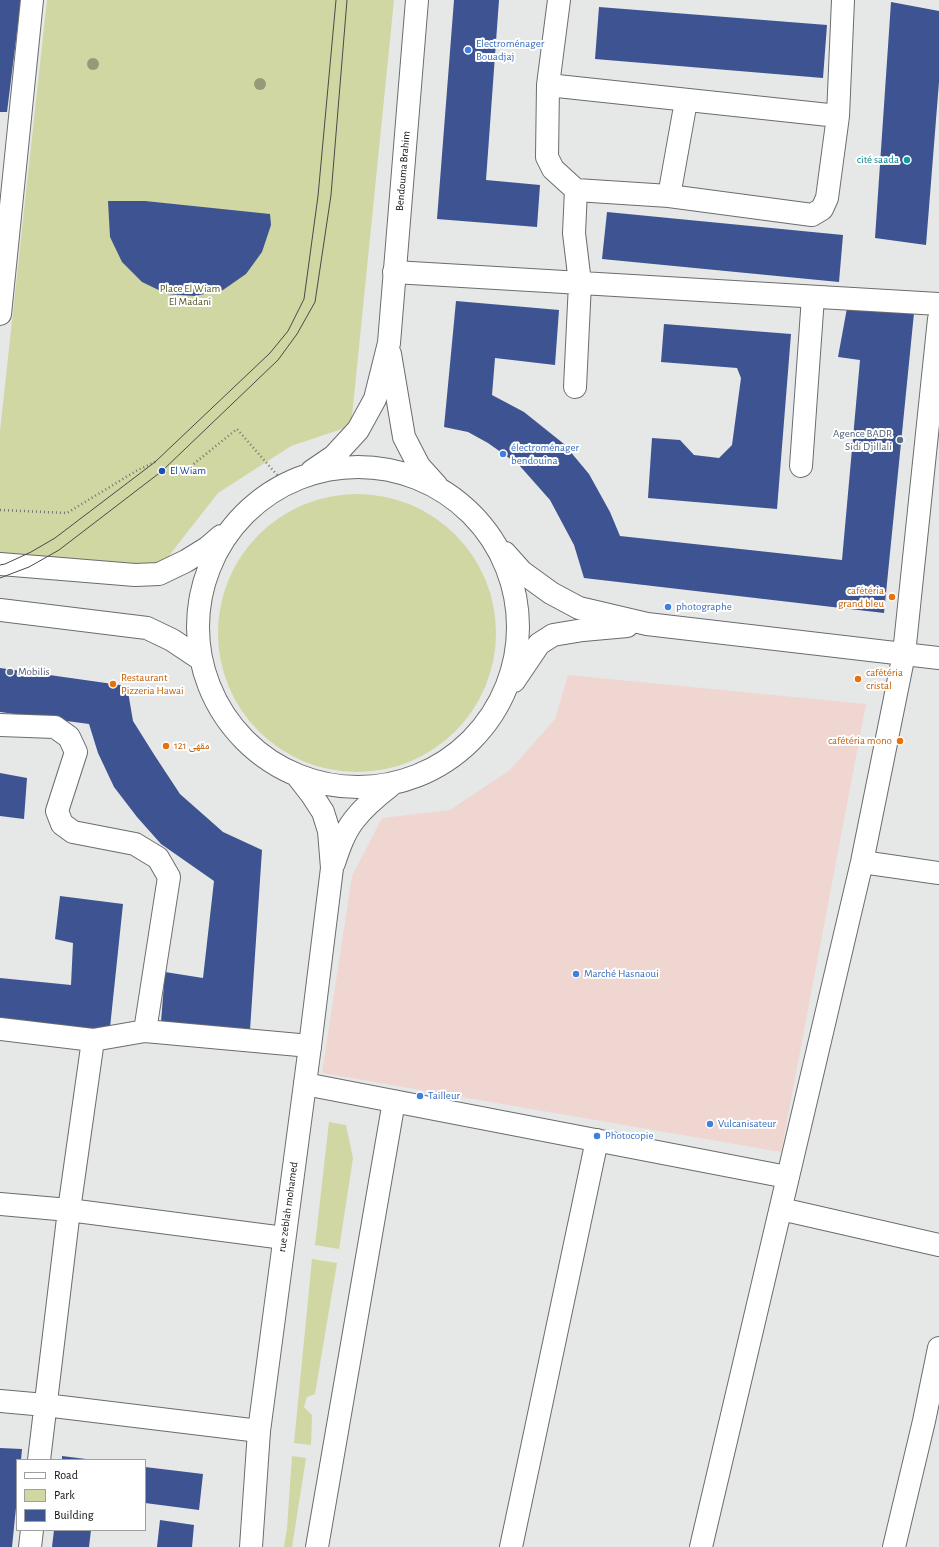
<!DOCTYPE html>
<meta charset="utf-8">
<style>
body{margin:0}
#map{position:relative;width:939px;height:1547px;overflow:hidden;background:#e6e7e7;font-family:"Alegreya Sans",sans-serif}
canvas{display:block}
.legend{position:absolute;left:16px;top:1459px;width:130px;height:72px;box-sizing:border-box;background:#fff;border:1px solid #9f9f9f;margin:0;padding:5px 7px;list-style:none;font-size:12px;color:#101010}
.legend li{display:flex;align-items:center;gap:8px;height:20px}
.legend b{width:20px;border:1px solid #9f9f9f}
</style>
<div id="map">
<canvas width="939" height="1547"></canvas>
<ul class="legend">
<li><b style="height:5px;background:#fff"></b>Road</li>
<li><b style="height:11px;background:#d0d7a2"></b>Park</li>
<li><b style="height:11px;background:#3e5391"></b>Building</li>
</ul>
</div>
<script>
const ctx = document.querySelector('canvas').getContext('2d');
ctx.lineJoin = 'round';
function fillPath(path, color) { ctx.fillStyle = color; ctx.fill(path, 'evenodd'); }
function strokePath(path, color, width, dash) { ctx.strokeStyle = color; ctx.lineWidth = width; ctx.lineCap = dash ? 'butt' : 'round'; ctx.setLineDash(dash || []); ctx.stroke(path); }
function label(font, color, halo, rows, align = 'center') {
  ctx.font = font + ' "Alegreya Sans","Noto Naskh Arabic",sans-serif'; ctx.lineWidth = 4; ctx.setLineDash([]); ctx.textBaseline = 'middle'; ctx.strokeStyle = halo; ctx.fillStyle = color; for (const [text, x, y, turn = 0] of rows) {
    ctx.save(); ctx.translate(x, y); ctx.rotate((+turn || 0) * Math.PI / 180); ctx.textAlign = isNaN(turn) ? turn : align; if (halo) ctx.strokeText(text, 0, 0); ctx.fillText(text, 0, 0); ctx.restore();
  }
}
const commercial = new Path2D(`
 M568,675L866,704L781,1152L322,1073L352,876L382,818L450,810L510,770L555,719Z`);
const green = new Path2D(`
 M47,0H394L351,426L291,446L218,493L171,553L155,582L0,571V431Z
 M218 633a139 139 0 1 1 278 0a139 139 0 1 1-278 0Z
 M329,1122L346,1125L353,1158L339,1249L315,1245Z
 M312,1259L337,1263L315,1394L307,1397L304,1407L312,1415L311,1445L294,1443Z
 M292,1456L306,1458L292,1547H284L287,1529Z`);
const building = new Path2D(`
 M0,0H21L7,112H0Z
 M454,0H499L486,180L540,185L537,227L437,219Z
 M891,2L939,11V82L926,245L875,238Z
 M599,7L827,25L823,78L595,59Z
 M108,201H145L270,214L271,225L262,252L246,274L223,290L195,296L167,294L142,282L122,262L110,237Z
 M607,212L843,235L839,282L602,259Z
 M456,301L559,310L555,365L495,358L492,395L524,412L564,444L589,474L610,512L620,536L842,560L860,360L838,357L847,308L914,313L884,613L584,578L574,545L550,500L519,465L488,443L468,432L444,427Z
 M664,324L791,334L777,509L648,498L652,438L680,440L694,455L719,458L732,445L741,378L737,368L661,362Z
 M0,668L127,686L133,721L155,756L180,794L223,832L262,850L250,1030L161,1022L165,972L203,978L214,881L161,844L137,817L114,787L98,753L89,724L0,712Z
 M0,773L27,778L24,819L0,816Z
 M60,896L123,904L109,1037L0,1026V978L71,985L73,943L55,939Z
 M0,1448L22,1449L21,1460H17V1498L12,1547H0Z
 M62,1456L86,1459V1460H62Z
 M145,1467L203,1474L199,1510L145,1503Z
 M160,1520L194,1525L192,1547H157Z
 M54,1530H91L89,1547H52Z`);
const path = new Path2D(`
 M162,471L180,475L237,429L285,484
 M0,510L67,513L136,471L155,462`);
const street = new Path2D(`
 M559,0L548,85L547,157L553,169L576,190L669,196L812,215L822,209L827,198L838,116L843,0
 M548,85L838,116
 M669,196L686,101
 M394,272L939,304
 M0,314L32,0
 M575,387L580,283L574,233L576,190
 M801,466L813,297
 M0,725L55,727L69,737L76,752L57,811L62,824L73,832L135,844L158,858L169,877L145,1031
 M862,862L939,873
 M0,1029L93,1040L145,1031L310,1046
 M305,1084L787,1177
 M0,1204L69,1210L284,1238
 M781,1209L939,1245
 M0,1401L45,1405L259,1431
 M39,1460L69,1210L93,1040
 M30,1547L32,1530
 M317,1547L394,1101
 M511,1547L597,1140
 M701,1547L862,862L904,654
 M894,1547L924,1421L939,1348`);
const secondary = new Path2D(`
 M390,354L404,437L419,466L437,486
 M198 627a160 160 0 1 1 320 0a160 160 0 1 1-320 0Z
 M312,471L334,456L358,430L375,399L389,343L417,0
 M505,553L522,572L551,593L579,608L647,624L939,658
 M0,564L135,575L159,574L186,561L207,548L221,536
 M0,610L147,628L172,640L199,658
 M904,654L939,319
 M514,681L539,644L553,635L583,630L627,626
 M334,863C339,848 344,833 354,820C364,807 377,796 390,786
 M251,1547L259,1431L310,1046L332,868L329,831L323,812L312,795L298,777`);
const tram = new Path2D(`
 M0,565L5,564L31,552L55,538L155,462L270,353L288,331L304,299L318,196L336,0
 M0,578L29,567L59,550L162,471L278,360L297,334L315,302L331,195L347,0`);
const trees = [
 [93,64],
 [260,84]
];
const markers = [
 [468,50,4,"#3f7fe0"],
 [907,160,4,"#0f9aa8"],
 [900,440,4,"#5c6f8a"],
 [503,454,4,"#3f7fe0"],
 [162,471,4,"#1a4fb4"],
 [892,597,4,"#e8710a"],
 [668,607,4,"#3f7fe0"],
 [10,672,4,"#5c6f8a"],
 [858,679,4,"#e8710a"],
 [113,684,4,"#e8710a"],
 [900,741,4,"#e8710a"],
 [166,746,4,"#e8710a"],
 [576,974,4,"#3f7fe0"],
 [420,1096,4,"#3f7fe0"],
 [710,1124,4,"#3f7fe0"],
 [597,1136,4,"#3f7fe0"]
];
const shopNames = [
 ["Electroménager",476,44],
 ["Bouadjaj",476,57],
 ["électroménager",511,448],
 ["bendouina",511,461],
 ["photographe",676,607],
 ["Marché Hasnaoui",584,974],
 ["Tailleur",428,1096],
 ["Vulcanisateur",718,1124],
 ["Photocopie",605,1136]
];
const cultureNames = [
 ["cité saada",899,160]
];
const streetNames = [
 ["Bendouma Brahim",403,171,-85],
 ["rue zeblah mohamed",288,1207,-82]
];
const parkNames = [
 ["Place El Wiam",190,289],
 ["El Madani",190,302]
];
const serviceNames = [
 ["Agence BADR",892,434],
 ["Sidi Djillali",892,447],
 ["Mobilis",18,672,"left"]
];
const transitNames = [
 ["El Wiam",170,471]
];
const foodNames = [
 ["cafétéria",884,591,"right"],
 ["grand bleu",884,604,"right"],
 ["cafétéria",866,673],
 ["cristal",866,686],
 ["Restaurant",121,678],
 ["Pizzeria Hawai",121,691],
 ["cafétéria mono",892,741,"right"],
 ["مقهى 121",174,746]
];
fillPath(commercial, '#f0d6d0');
fillPath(green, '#d0d7a2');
fillPath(building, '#3e5391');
strokePath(street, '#6b6c6d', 24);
strokePath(secondary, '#6b6c6d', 24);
strokePath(path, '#737373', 2.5, [1, 3]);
strokePath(street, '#fff', 22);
strokePath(secondary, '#fff', 22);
strokePath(tram, '#4a4a4a', 1);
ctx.fillStyle = '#96997a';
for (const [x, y] of trees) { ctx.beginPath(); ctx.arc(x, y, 6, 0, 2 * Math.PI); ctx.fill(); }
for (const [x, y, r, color] of markers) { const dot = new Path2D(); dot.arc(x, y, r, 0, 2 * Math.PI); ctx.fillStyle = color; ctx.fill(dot); strokePath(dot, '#fff', 1.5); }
label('11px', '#366cbe', '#fff', shopNames, 'left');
label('11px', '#0d838f', '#fff', cultureNames, 'right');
label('11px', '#101010', '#fff', streetNames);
label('11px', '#555a20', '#fff', parkNames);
label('11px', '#4e5e75', '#fff', serviceNames, 'right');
label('11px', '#164399', '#fff', transitNames, 'left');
label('11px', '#c56008', '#fff', foodNames, 'left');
</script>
